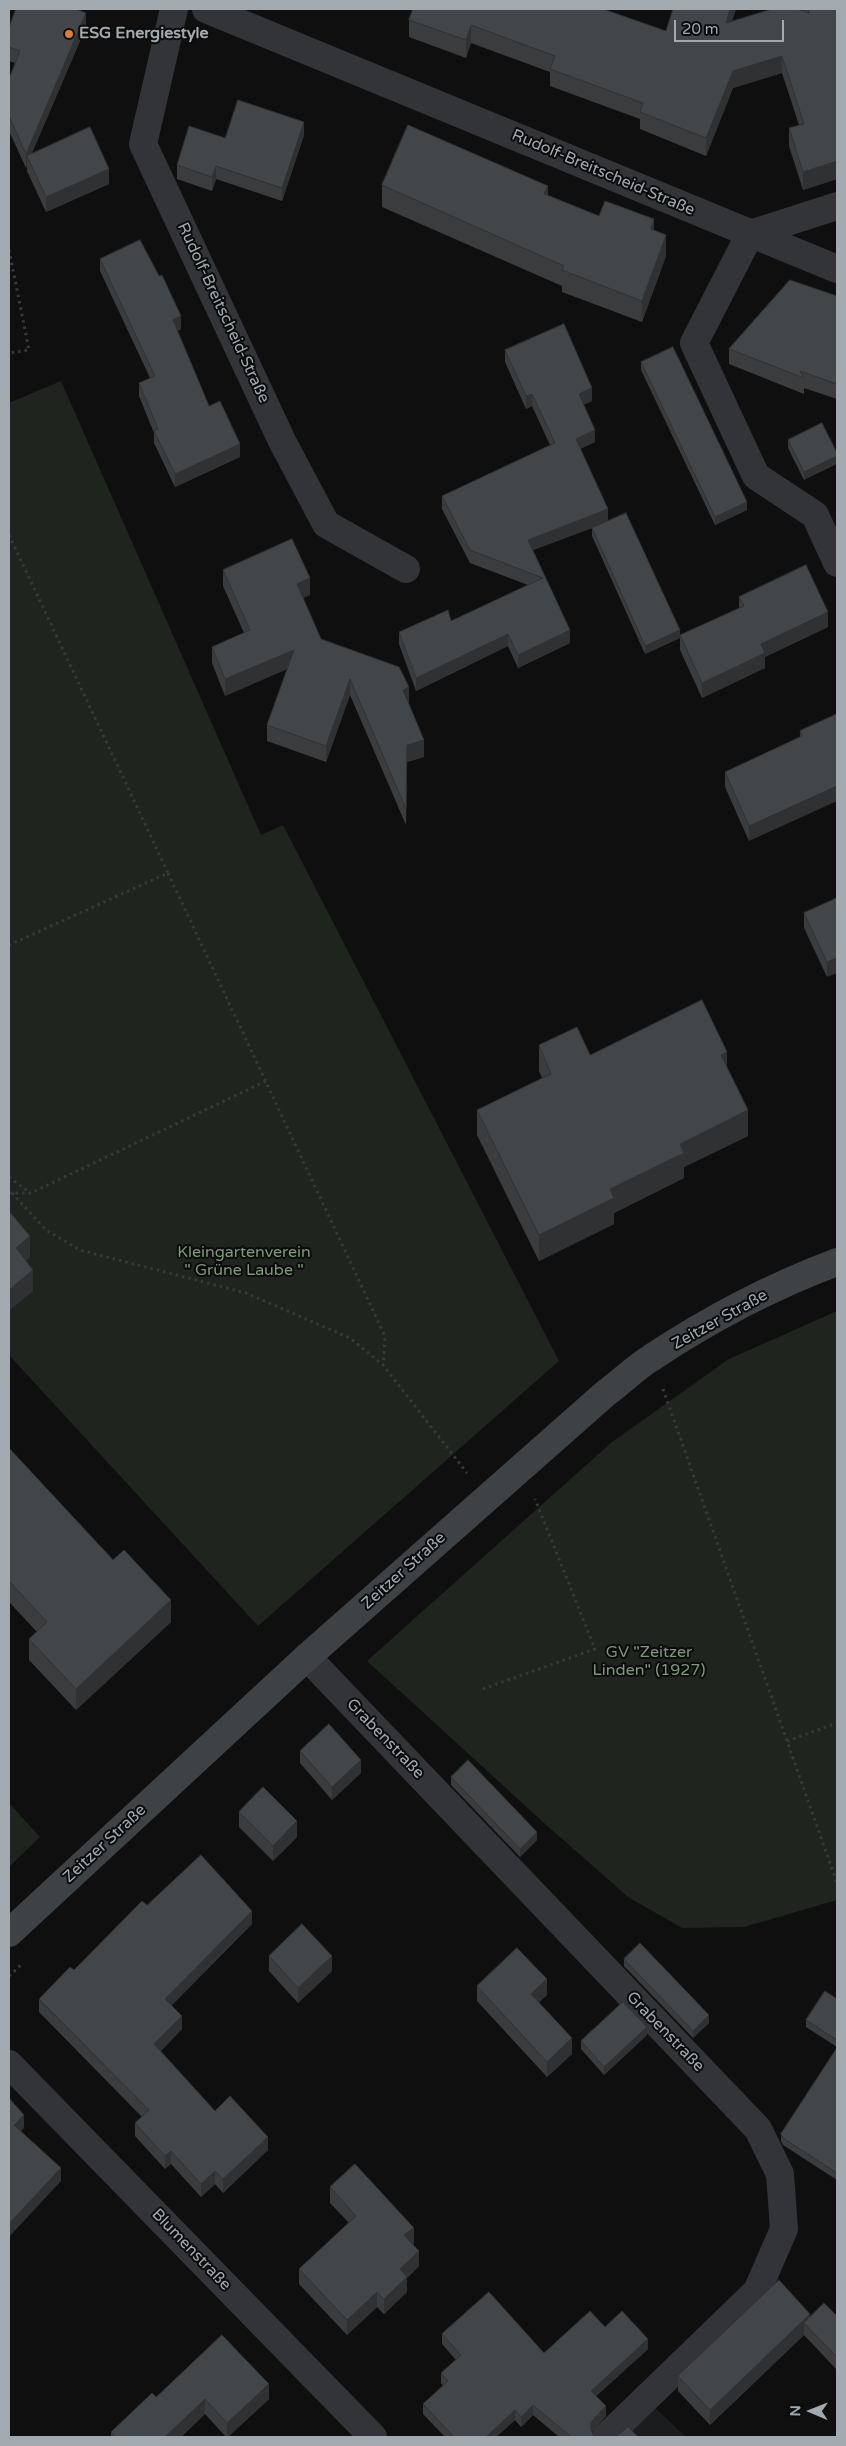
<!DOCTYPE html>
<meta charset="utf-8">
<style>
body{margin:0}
#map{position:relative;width:846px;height:2446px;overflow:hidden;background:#0f0f10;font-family:"Varela Round",sans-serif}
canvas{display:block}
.frame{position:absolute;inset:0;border:10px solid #a2aab0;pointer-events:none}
.north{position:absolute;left:786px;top:2386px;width:50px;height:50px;-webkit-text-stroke:4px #0a0b0b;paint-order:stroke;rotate:271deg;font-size:14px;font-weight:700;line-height:20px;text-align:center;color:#a2aab0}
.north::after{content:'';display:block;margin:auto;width:18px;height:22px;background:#a2aab0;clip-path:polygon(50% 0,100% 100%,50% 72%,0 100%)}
.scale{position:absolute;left:674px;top:20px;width:110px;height:22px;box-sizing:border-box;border:2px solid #a2aab0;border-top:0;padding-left:6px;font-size:15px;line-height:18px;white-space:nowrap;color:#a2aab0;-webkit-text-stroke:4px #0a0b0b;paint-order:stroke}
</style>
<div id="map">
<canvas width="846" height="2446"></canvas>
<div class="frame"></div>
<div class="north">N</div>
<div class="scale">20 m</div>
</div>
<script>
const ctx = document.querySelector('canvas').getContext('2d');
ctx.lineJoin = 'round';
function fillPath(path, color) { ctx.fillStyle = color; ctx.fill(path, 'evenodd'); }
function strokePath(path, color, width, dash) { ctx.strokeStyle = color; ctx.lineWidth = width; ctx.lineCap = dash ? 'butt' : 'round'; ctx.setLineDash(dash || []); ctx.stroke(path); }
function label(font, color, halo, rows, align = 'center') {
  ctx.font = font + ' "Varela Round",sans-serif'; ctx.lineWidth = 4; ctx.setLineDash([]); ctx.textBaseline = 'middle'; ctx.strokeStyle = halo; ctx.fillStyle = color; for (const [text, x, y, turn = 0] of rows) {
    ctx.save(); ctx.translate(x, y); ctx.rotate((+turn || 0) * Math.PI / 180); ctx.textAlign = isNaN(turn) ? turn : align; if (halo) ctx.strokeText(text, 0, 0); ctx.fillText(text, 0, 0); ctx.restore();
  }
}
const built = new Path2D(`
 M653,2406L686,2437H623Z`);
const green = new Path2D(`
 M61,381L261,835L283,825L559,1361L258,1626L9,1355V403Z
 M837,1311V1900L744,1927L682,1928L628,1897L543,1822L367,1661L612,1442L729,1359Z
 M9,1803L40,1837L9,1867Z`);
const path = new Path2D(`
 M9,250L29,350L9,353
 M9,535L168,873L9,945
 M168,873L385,1336L383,1365
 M9,1177L30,1193
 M9,1193H31L266,1081
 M12,1193L46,1230L80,1250L246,1293L350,1338L383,1365L467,1473
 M663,1389L837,1883
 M483,1689L595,1649L535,1499
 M787,1741L837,1723
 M9,1976L21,1965`);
const minor = new Path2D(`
 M174,9L143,144L282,441L326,524L406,569
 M206,9L837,269
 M837,206L750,234L694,343L756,476L815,515L837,563
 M307,1657L758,2129L780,2174L784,2229L757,2291L606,2437
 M9,2064L373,2437`);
const secondary = new Path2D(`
 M9,1933L307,1657L606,1393C621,1382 635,1368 651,1358C708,1320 773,1286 837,1262`);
const wall = new Path2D(`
 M673,9H736L732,21L802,11V9H837V179L803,190L789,146V128L799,125L782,73L733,88L706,156L640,129V119L550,86V72L471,43L466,58L409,37V20L666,31Z
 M86,27L32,153L109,184L46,212L27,171V166L26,168L9,131V79L15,63L9,61V28Z
 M304,135L282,201L216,179L212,191L177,179V165L225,138Z
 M382,185L548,195L599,216L654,230L666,256L642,322L562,292V286L382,207Z
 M100,259L181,329L177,331L209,406L240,457L175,487L154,443V433L139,396V383L150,378L100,271Z
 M837,296V399L804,388V394L729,364V349Z
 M505,350L592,401L583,405L595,442L580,449L608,521L680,638L645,654L592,536V528L600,525L533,550L570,643L518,668L508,646L416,691L399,644V632L451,621L528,585L470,563L442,509V496L550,445L532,406L526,409L505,362Z
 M641,362L747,510L715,525L641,370Z
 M822,423L804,480L788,448V440Z
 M223,570L310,595L303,598L321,639L409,704L424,757L407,762L406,825L350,695L326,762L267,741V725L287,669L225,696L212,663V647L244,633L223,586Z
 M739,597L828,627L765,657V668L702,698L680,650V635L739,608Z
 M837,714L749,841L725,787V772L800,738V731Z
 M837,898L827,977L804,928V913Z
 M539,1045L590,1055L727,1067L748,1136L684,1167V1178L614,1213V1224L539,1261L477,1135V1110L542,1078L539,1071Z
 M9,1448L171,1622L76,1710L29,1660V1639L37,1632L9,1602Z
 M300,1751L361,1773L332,1800L300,1763Z
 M451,1777L537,1840L520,1857L451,1785Z
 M239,1812L297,1837L273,1861L239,1827Z
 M147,1905L252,1924L172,2005L182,2029L161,2051L215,2111L268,2150L223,2193L215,2184L201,2197L171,2164L165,2169L135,2136V2123L142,2117L39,2012V1999L74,1970Z
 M269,1956L332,1971L298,2003L269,1971Z
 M624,1959L709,2023L693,2038L624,1966Z
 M477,1986L547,1995L539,2002L572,2054L547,2077L477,2001Z
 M837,1999V2047L806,2027V2020Z
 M647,2035L604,2075L581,2049V2041Z
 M837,2048V2180L783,2145L781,2141V2134Z
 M330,2187L414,2243L413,2244L419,2266L407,2278V2292L384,2314L377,2307L347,2335L299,2284V2269L349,2223L330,2203Z
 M837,2316V2370L804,2335L710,2425L678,2391V2376L810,2317Z
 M605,2327L648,2349L596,2396L606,2416L592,2432L594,2437H559L533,2415L521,2427L515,2420L496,2437H445L423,2414V2404L443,2386L441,2383V2373L456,2360L442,2344V2334L544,2353Z
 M156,2397L269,2399L228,2437H226L205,2414L181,2437H111V2432Z`);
const shadedWall = new Path2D(`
 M730,9H736L726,40V23Z
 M86,13V27L29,160L27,156V166L26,168V154Z
 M471,25V43L466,58V40Z
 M782,56V73L733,88L706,156V138L733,71Z
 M304,122V135L282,201V188Z
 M837,161V179L803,190V172Z
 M216,166V179L212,191V177Z
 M109,169V184L46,212V197Z
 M548,186V208L544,194Z
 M654,219V241L651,229Z
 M666,235V256L642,322V301Z
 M181,316V329L173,333V320Z
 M592,388V401L579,407V394Z
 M532,394V406L526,409V396Z
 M595,430V442L576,451V439Z
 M240,444V457L175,487V474Z
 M837,456V464L804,480V472Z
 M747,502V510L715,525V517Z
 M608,509V522L528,552V540Z
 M310,578V595L297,600V584Z
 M828,612V627L765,657V668L702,698V683L761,644Z
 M570,630V643L518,668V655Z
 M680,630V638L645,654V646Z
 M508,634V646L416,691V678Z
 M294,650V666L225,696V679Z
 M350,679V695L326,762V746Z
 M409,687V704L403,690Z
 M424,740V757L407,762L406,825L407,745Z
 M837,786V801L749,841V826Z
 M837,958V973L827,977V962Z
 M727,1052V1077L721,1055Z
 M748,1110V1136L684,1167V1178L614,1213V1224L539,1261V1235L680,1144Z
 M30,1236V1258L16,1269V1248Z
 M33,1270V1291L9,1311V1290Z
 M171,1600V1622L76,1710V1689Z
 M361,1760V1773L332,1800V1787Z
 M297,1821V1837L273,1861V1846Z
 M537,1832V1840L520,1857V1849Z
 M252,1911V1924L165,2012V1999Z
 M332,1956V1971L298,2003V1988Z
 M547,1979V1995L531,2009V1994Z
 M709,2015V2023L693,2038V2031Z
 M182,2016V2029L154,2057V2044Z
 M647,2027V2035L604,2075V2067Z
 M572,2038V2054L547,2077V2062Z
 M24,2115V2128L14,2138V2125Z
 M268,2137V2150L223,2193V2179Z
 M171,2151V2164L165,2169V2156Z
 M61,2168V2181L9,2237V2224Z
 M215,2171V2184L201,2197V2184Z
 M414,2228V2243L404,2250V2235Z
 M419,2251V2266L407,2278V2292L384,2314V2299L400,2269Z
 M377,2292V2307L347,2335V2320Z
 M810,2314V2329L804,2323V2335L710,2425V2410Z
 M648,2339V2349L591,2401V2391Z
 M269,2384V2399L228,2437H227V2423Z
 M205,2399V2414L181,2437H165Z
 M533,2405V2415L521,2427V2417Z
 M606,2406V2416L591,2432V2437V2422Z
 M515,2410V2420L496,2437H486Z`);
const building = new Path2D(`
 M16,9H76L86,13L26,154L9,116V79L20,51L9,47V28Z
 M413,9H603L666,31L673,9H730L726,23L772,9H797L809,13L808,9H837V161L803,172L789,128L804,124L782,56L733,71L706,138L640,112L643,103L550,69L555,56L471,25L466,40L409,20Z
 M238,100L304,122L282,188L216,166L212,177L177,165L189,126L225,138Z
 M408,125L548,186L544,194L599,216L605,201L654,219L651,229L666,235L642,301L562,270L564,266L382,185Z
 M90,127L109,169L46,197L27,156Z
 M140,240L159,276L162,275L181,316L173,320L209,406L220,401L240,444L175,474L154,431L158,429L139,383L155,376L100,259Z
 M790,280L837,296V384L800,371L804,378L729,349Z
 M564,324L592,388L579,394L595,430L576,439L608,509L528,540L570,630L518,655L508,634L416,678L399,632L448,610L451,621L543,578L470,550L442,496L555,443L532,394L526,396L505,350Z
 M673,347L747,502L715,517L641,362Z
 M822,423L837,453V456L804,472L788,440Z
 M626,513L680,630L645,646L592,528Z
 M292,539L310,578L297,584L321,639L399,667L409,687L403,690L424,740L407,745L406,809L350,679L326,746L267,725L294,650L225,679L212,647L250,630L223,570Z
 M806,565L828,612L761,644L765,653L702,683L680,635L744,606L739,597Z
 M837,714V786L749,826L725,772L802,736L800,731Z
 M837,898V958L827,962L804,913Z
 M702,1000L727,1052L721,1055L748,1110L680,1144L684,1153L610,1189L614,1198L539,1235L477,1110L551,1074L539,1045L577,1027L590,1055Z
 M9,1211L30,1236L16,1248L33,1270L9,1290Z
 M9,1448L113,1560L124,1550L171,1600L76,1689L29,1639L47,1622L9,1581Z
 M329,1724L361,1760L332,1787L300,1751Z
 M468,1760L537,1832L520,1849L451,1777Z
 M263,1787L297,1821L273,1846L239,1812Z
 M201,1855L252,1911L165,1999L182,2016L154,2044L215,2111L230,2096L268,2137L223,2179L215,2171L201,2184L171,2151L165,2156L135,2123L149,2110L39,1999L70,1967L74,1970L142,1901L147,1905Z
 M302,1924L332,1956L298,1988L269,1956Z
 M640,1943L709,2015L693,2031L624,1959Z
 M517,1948L547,1979L531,1994L572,2038L547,2062L477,1986Z
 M825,1991L837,1999V2040L806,2020Z
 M623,2002L647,2027L604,2067L581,2041Z
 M837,2048V2173L783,2138L781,2134Z
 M9,2098L24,2115L14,2125L61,2168L9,2224Z
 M355,2164L414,2228L404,2235L419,2251L400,2269L407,2277L384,2299L377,2292L347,2320L299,2269L356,2216L330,2187Z
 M779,2280L810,2314L710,2410L678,2376Z
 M489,2292L544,2353L590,2311L605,2327L622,2311L648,2339L591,2391L606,2406L591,2422V2430L594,2437H571L533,2405L521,2417L515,2410L486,2437H454L423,2404L448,2381L441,2373L461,2355L442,2334Z
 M824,2303L837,2316V2357L804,2323Z
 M222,2335L269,2384L227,2423L205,2399L165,2437H116L111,2432L152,2393L156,2397Z
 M628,2427L638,2437H616Z`);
const markers = [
 [69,34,5,"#dd7b3b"]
];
const poiNames = [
 ["ESG Energiestyle",79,34]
];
const streetNames = [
 ["Rudolf-Breitscheid-Straße",603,173,23],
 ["Rudolf-Breitscheid-Straße",223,313,65],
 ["Zeitzer Straße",720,1320,-29],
 ["Zeitzer Straße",404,1571,-42],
 ["Grabenstraße",385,1739,46],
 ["Zeitzer Straße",105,1844,-43],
 ["Grabenstraße",665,2032,46],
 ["Blumenstraße",191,2250,46]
];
const parkNames = [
 ["Kleingartenverein",244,1253],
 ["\" Grüne Laube \"",244,1271],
 ["GV \"Zeitzer",649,1653],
 ["Linden\" (1927)",649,1671]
];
fillPath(built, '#1b1c1d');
fillPath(green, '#1f241e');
strokePath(path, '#37393c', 3, [2.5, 4]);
strokePath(minor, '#333437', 28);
strokePath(secondary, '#3f4245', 28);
fillPath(wall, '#3a3c3e');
fillPath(shadedWall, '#2f3132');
fillPath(building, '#434648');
strokePath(building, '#2f3132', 1);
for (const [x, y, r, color] of markers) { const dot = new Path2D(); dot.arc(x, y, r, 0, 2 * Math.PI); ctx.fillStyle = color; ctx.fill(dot); strokePath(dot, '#0a0b0b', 2); }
label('bold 16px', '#a2aab0', '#0a0b0b', poiNames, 'left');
label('16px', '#a2aab0', '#0a0b0b', streetNames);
label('16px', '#81997a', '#0a0b0b', parkNames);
</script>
